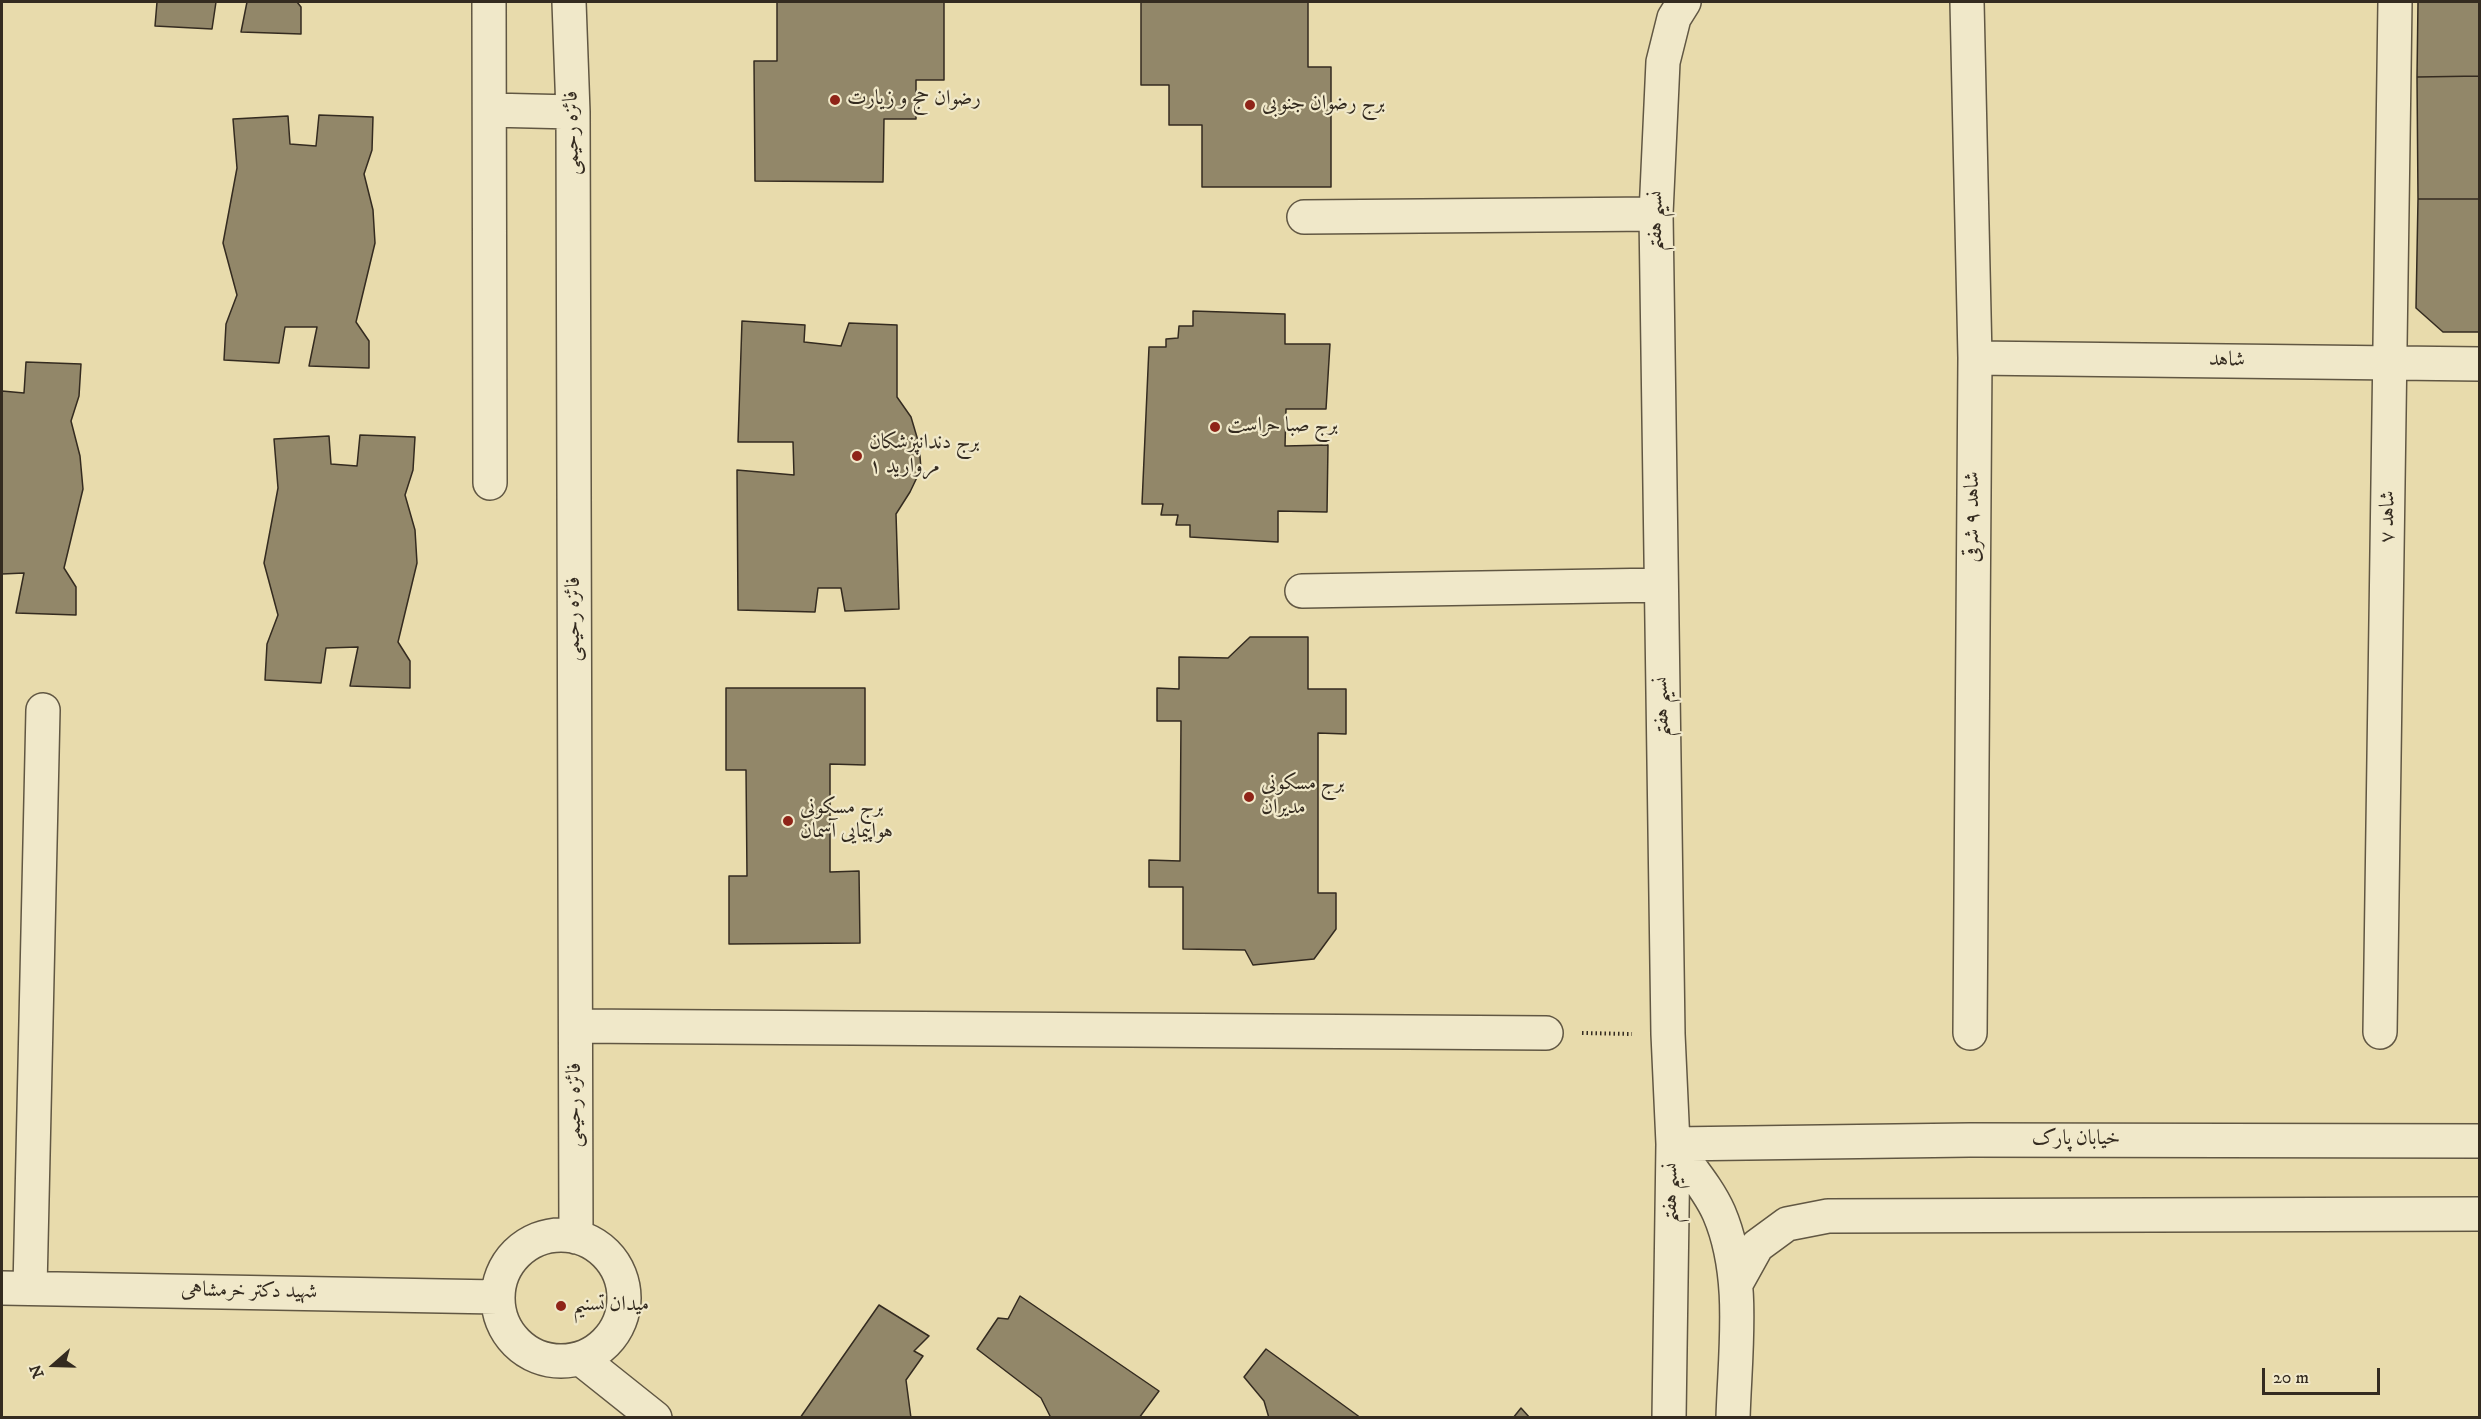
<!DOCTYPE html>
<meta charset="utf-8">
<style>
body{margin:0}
#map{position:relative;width:2481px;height:1419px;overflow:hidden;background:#e8dbac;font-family:"IM FELL DW Pica",serif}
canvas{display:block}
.frame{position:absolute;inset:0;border:3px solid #342b20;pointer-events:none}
.north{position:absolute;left:24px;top:1335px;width:60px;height:60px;-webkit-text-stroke:4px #f0e8c9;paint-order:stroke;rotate:250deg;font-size:16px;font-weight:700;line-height:24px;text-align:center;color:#342b20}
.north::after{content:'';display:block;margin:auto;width:21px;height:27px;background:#342b20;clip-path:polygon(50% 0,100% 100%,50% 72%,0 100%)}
.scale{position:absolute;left:2262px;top:1368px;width:118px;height:27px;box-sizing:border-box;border:3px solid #342b20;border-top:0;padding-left:8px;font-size:18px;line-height:21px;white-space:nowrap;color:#342b20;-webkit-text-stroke:4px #f0e8c9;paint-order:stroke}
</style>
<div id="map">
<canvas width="2481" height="1419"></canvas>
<div class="frame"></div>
<div class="north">N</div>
<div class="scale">20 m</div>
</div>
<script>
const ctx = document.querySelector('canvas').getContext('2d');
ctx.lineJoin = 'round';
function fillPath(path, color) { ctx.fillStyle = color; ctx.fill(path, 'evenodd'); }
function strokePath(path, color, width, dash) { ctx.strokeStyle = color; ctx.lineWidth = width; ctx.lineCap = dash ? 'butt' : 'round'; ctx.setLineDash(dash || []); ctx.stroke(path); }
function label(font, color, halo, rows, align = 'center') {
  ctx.font = font + ' "IM FELL DW Pica",Amiri,serif'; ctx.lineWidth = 4.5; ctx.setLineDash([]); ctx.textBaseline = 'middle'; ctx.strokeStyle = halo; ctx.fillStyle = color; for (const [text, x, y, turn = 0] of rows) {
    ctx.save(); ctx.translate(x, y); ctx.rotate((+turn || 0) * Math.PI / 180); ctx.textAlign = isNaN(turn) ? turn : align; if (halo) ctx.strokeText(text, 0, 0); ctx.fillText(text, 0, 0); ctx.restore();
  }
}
const building = new Path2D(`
 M157,2H216L212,29L155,26Z
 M247,2H297L301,7V34L241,32Z
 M777,2H944V80H916V119H884L883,182L755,181L754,61H777Z
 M1141,2H1308V67H1331V187H1202V125H1169V85H1141Z
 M2418,2H2480V76L2417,77Z
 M2480,76V199H2418L2417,77Z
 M319,115L373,117L372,150L364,174L373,210L375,243L356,322L369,341V368L309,366L317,327H285L279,363L224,360L226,324L237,295L223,243L237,168L233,119L288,116L290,144L316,146Z
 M2418,199H2480V332H2443L2416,308Z
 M1193,311L1285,314V344H1330L1326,409H1286L1285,446L1328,445L1327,512L1278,511V542L1190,537V525H1176L1178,515H1161L1163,504H1142L1149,347H1166V339L1178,338L1179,326H1193Z
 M742,321L805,325L804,342L841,346L849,323L897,325V397L911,417L919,444L921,469L910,492L896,514L899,609L845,611L841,588H818L815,612L738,610L737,470L794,475L793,442H738Z
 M26,362L81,364L79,396L71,421L80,456L83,489L64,568L76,587V615L16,613L24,573L2,574V391L24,393Z
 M360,435L415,437L413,470L405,495L415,530L417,563L398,642L410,661V688L350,686L358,647L326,648L321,683L265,680L267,644L278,615L264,563L278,488L274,439L329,436L331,464L357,466Z
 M1250,637H1308V689H1346V734L1318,733V893H1336V929L1314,959L1253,965L1245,950L1183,949V887H1149V860L1180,861L1181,721H1157V688L1179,689V657L1228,658Z
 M726,688H865V765L830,764V872L859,871L860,943L729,944V876H747L746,770H726Z
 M1020,1296L1159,1391L1139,1418H1051L1041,1398L977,1349L998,1318L1008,1319Z
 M879,1305L929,1336L914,1351L923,1356L906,1380L911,1418H800Z
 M1266,1349L1361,1418H1269L1264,1401L1244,1377Z
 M1521,1408L1530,1418H1513Z`);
const path = new Path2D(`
 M1582,1033L1632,1034`);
const minor = new Path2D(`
 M489,2L490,483
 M569,2L573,112L576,1237
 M1967,2L1975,358L1970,1033
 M490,110L573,112
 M1304,217L1656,214
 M1975,358L2480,364
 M1302,591L1661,585
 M576,1026L1546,1033
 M2380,1032L2395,2
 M1673,1144L1970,1140L2480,1141
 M1673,1144C1688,1166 1708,1188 1719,1213C1746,1276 1735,1350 1733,1418
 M498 1298a63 63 0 1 1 126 0a63 63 0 1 1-126 0Z
 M1737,1282L1757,1246L1787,1224L1828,1216L2480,1214
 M2,1288L497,1297
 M30,1288L43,710
 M581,1359L655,1418
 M1669,1418L1673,1144L1668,1034L1656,214L1663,62L1674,18L1684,2`);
const markers = [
 [835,100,6,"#8f2418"],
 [1250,105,6,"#8f2418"],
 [1215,427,6,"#8f2418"],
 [857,456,6,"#8f2418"],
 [1249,797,6,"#8f2418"],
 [788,821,6,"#8f2418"],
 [561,1306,6,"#8f2418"]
];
const poiNames = [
 ["رضوان حج و زیارت",847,100],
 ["برج رضوان جنوبی",1262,105],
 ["برج صبا حراست",1227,427],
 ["برج دندانپزشکان",869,444],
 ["مروارید ۱",869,468],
 ["برج مسکونی",1261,785],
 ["مدیران",1261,809],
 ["برج مسکونی",800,809],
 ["هواپیمایی آسمان",800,833],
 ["میدان تسنیم",573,1306]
];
const streetNames = [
 ["فائزه رحیمی",573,133,-91],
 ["نسیم هفتم",1657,221,-89],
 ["شاهد",2227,361,1],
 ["شاهد ۹ شرقی",1974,517,-90],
 ["شاهد ۷",2389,517,-89],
 ["فائزه رحیمی",575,619,-90],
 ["نسیم هفتم",1663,707,-91],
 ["فائزه رحیمی",576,1105,-90],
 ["خیابان پارک",2076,1140],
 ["نسیم هفتم",1672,1193,-89],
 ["شهید دکتر خرمشاهی",249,1292,1]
];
fillPath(building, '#928769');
strokePath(building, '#342b20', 1.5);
strokePath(minor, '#615743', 36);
strokePath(path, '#342b20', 4, [1.5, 3]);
strokePath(minor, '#f0e8c9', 33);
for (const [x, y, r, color] of markers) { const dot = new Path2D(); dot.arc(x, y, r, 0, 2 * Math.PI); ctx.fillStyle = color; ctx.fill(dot); strokePath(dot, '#f0e8c9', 2); }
label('21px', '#342b20', '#f0e8c9', poiNames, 'left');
label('21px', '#342b20', '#f0e8c9', streetNames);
</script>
